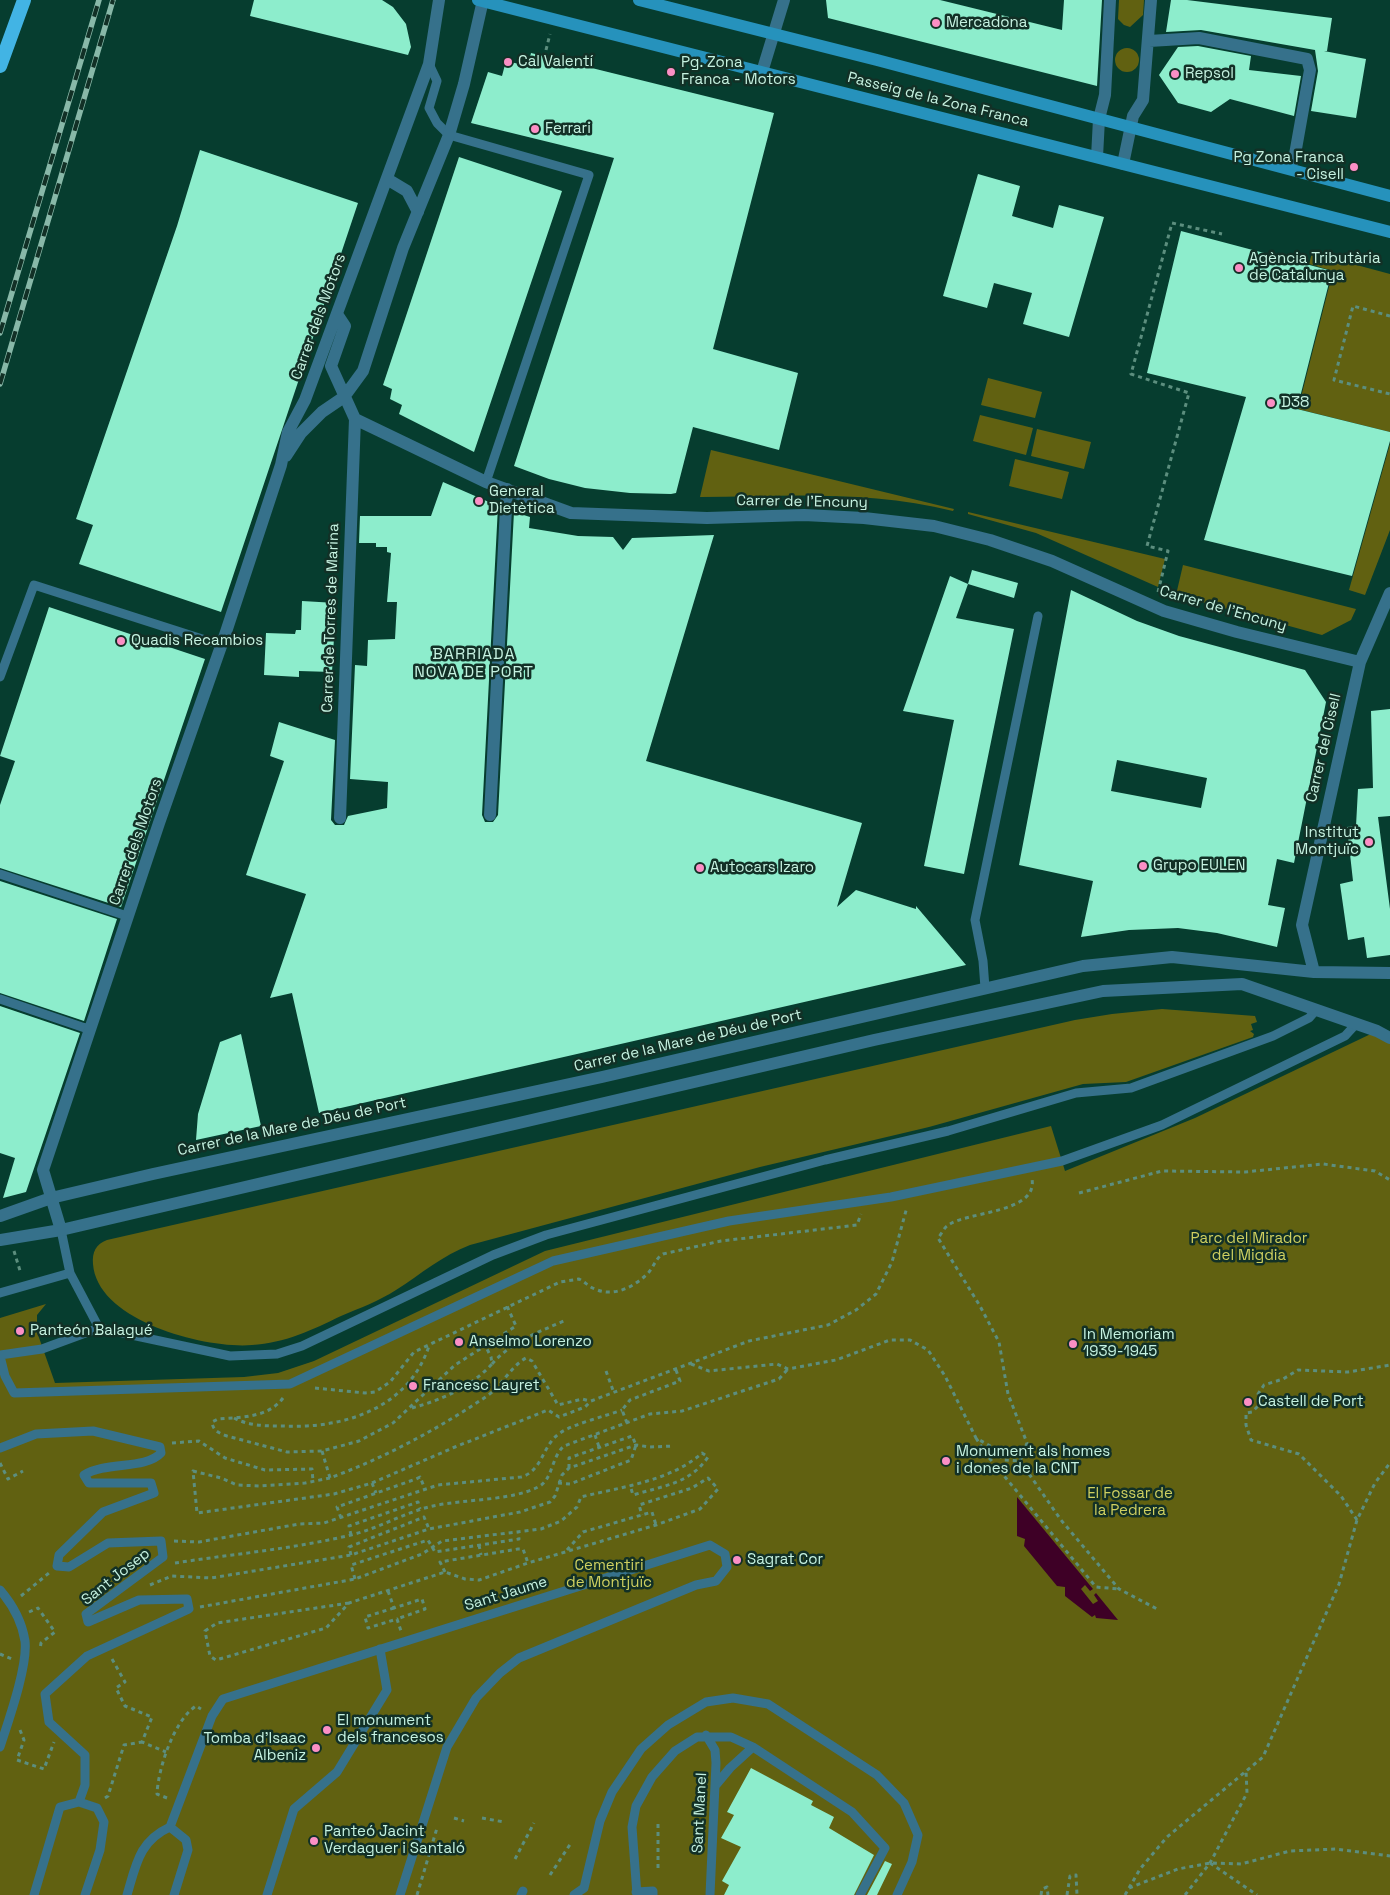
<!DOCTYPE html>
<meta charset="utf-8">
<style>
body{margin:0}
canvas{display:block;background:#063d2f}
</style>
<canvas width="1390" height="1895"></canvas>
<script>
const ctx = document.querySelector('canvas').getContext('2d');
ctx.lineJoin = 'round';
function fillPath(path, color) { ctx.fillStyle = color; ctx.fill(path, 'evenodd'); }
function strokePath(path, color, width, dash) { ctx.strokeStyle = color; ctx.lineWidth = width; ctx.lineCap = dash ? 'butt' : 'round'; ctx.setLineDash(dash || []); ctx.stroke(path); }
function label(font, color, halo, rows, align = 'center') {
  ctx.font = font + ' "Space Grotesk",sans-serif'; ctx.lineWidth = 5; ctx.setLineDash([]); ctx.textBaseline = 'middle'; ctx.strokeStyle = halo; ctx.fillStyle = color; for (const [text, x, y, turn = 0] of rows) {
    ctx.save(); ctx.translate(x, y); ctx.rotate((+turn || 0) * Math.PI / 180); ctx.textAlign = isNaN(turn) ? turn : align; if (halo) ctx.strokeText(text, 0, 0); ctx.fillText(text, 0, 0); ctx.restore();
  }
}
const green = new Path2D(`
 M1119,0H1144L1143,15L1130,27L1124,25L1118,19Z
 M1115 60a12 12 0 1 1 24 0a12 12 0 1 1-24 0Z
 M1312,253L1390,274V432L1298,409L1333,271L1309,264Z
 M988,378L1042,392L1035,418L981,405Z
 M980,415L1033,428L1026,455L973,441Z
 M1037,429L1091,442L1084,469L1031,456Z
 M1390,444V530L1365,595L1349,590Z
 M711,450L954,509L953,511C870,490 785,496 700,497Z
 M1015,459L1069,472L1062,499L1009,486Z
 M968,512L1165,559L1158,587L1036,533L968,514Z
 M1183,565L1356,609L1351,620L1322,635L1176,595Z
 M1162,1009L1255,1016L1257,1022L1251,1024L1253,1030L1250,1031L1254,1034L1253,1037L1126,1082L1083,1084L929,1127L760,1167L470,1245C443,1255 421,1274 396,1290C379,1301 360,1308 341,1316C312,1330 285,1343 252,1345C205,1349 97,1321 93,1264C92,1252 96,1244 107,1240L1075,1020L1112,1014Z
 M1377,1031L1390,1038V1895H0V1318L46,1304L37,1315V1332L55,1383L244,1377L278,1373L314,1361L545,1251L1051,1126L1065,1171L1195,1118Z`);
const water = new Path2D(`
 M1017,1497L1093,1589L1090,1591L1085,1585L1081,1589L1093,1604L1098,1601L1094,1595L1096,1593L1118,1620L1096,1618L1095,1615L1092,1617L1065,1596V1587L1057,1586L1024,1546L1025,1539L1017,1536Z`);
const building = new Path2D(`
 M254,0H382L393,7L406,24L411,47L408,55L250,16Z
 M826,0H940L1062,30L1064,0H1102L1097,86L828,18Z
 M1171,0H1187L1332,18L1327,51H1324L1366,59L1356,118L1311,111L1318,71L1315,50L1201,30L1166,32Z
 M1198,46L1251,56L1249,70L1301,76L1294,116L1230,99L1211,112L1178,103L1159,75L1178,47Z
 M531,53L774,113L713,349L798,373L779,450L693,427L676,493L671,494L630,493L585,488L549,479L514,466L614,158L471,123L488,72L502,76L506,61L528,66Z
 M200,150L358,203L221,612L79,564L93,525L76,519L177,226Z
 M459,157L562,191L474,452L399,414L402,405L390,399L392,389L383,385Z
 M978,174L1020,186L1012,216L1053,228L1059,205L1104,217L1069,337L1023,324L1032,293L994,283L987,308L943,296Z
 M1181,231L1332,271L1297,409L1390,432V441L1352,576L1204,540L1246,397L1147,373Z
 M443,482L498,506L482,815L485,822H493L498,815L514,512L530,517L529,528L578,536L613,537L623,550L632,538L714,535L646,761L862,823L837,907L856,890L916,909V906L966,965L319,1113L292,993L270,998L306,894L246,875L284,761L270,756L279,722L335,740L331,820L335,825H344L348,816L387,808L388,782L350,779L355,665L367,666L368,640L395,639L397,602H387L391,553L387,552V547H376V543H359L360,516H431Z
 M972,570L1018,583L1014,598L968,584L956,618L1014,629L964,874L924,866L954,720L903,711L950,576L968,584Z
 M1071,590L1137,621L1179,636L1305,670L1326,702L1294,863L1277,859L1268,905L1285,908L1277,947L1217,933L1178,928L1129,930L1081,937L1093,881L1019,865ZM1117,760L1207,778L1201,808L1111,791Z
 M302,601L336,603L332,672L299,671V677L264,675L266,633L295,634L296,630H301Z
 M49,607L205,659L121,907L0,868V805L15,761L0,756Z
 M1390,709V816L1378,817L1390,909V955L1367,958L1364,937L1348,940L1340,884L1353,881L1347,827L1356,826L1358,789L1373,788L1371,711Z
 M0,881L117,919L84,1021L0,993Z
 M0,1006L80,1033L26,1192L3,1198L15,1158L0,1153Z
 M241,1034L261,1126L196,1140L198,1114L220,1042Z
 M751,1768L813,1801L811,1805L834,1817L829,1828L874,1855L854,1895H724L729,1885L722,1881L741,1847L721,1838L734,1815L727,1812Z
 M885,1861L892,1864L877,1895H867Z`);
const path = new Path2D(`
 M546,50L550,34
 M1390,316L1353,306L1334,380L1390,394
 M1158,592L1168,551L1147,546L1189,393L1131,374L1172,223L1222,234
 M1079,1193L1162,1171L1245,1172L1323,1164L1375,1171L1390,1180
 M14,1251L21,1274
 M492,1364C512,1341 539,1332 566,1320
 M691,1364L709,1371L777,1364L788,1369L836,1360L890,1340H910L928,1350L945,1376L976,1438L992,1447L1004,1460L1020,1461
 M606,1371L614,1393
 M315,1388L365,1393L375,1392L390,1382L414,1352L560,1282L579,1279C585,1282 589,1287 595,1289C614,1298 636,1286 649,1272C654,1266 656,1258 663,1254L721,1241L857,1225L861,1214
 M283,1398C268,1418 241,1417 218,1419L212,1422C213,1431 219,1433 227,1436L287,1452L322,1451L359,1441L393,1423L455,1365L516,1326L507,1306
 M412,1408C441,1400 471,1387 492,1364L491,1357L485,1345
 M234,1418C249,1426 266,1426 283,1426C343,1429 408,1409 429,1346
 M627,1423L622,1410L630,1400L680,1381L676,1370
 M595,1435L599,1447
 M976,1438L986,1454L1096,1587L1119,1589
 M172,1443L199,1441L225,1458L265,1470L312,1469L313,1481
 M322,1451L330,1478C386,1457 438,1429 487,1396C502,1386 510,1367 526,1358L532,1361L558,1405L582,1399L590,1401
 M1020,1461L1027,1443L1008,1394L999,1342L980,1306L938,1238C941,1235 943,1229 947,1226C965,1211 1038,1214 1032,1179
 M1020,1461L1061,1520L1119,1589L1159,1610
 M0,1463L8,1479L23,1471
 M330,1478L305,1483L259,1486L237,1485L221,1478L193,1471L197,1513L334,1494L372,1483L455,1447L548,1410L559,1417L585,1407L591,1401L749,1341L828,1325L856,1310L876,1294L892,1262L907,1207
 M372,1483L376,1493
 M558,1483L570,1484L631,1460L636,1445L632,1436L569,1458V1468
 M341,1518L337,1507L416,1479L420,1477L425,1489
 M1357,1520L1341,1496L1299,1454L1251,1440L1246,1425V1413L1252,1412L1258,1406V1394L1264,1385L1283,1379L1298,1370L1348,1372L1390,1365
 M351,1535L349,1526L418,1502L420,1509
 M174,1541L199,1542L299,1524L324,1523L438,1485L521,1477C543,1471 542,1445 560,1433C573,1424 606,1416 622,1410
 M479,1545L481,1555
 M567,1550L583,1532L652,1512L656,1525
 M351,1555L349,1547L424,1517L429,1529
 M175,1563C233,1554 293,1549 351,1535C380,1528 405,1512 433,1506C464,1499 511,1501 538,1487C553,1480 551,1457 564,1446L650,1414L682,1411L779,1379L788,1369
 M445,1572L440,1562L518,1549H523L528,1563
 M355,1579L351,1565L428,1540L435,1552L519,1539L518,1531
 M150,1585L172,1576L211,1578L351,1555L429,1529L520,1512L550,1502L555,1496L562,1475L569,1468L636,1445L650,1447L673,1446
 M388,1591L394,1608L422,1599L425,1609L397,1619
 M21,1596L49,1573
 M349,1603L217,1623L205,1631L210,1656L216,1660L326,1628L349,1603L445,1572L465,1579L479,1580L528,1563L656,1525L700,1509L718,1489L708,1478L692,1488L639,1505L642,1515
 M200,1607L355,1579L422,1554L442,1541L541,1529L561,1521L577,1507L581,1497C621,1487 671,1481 702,1453L708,1457C690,1484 662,1486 633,1495L630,1485
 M394,1608L365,1617L368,1628L397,1619L401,1631
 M29,1612L38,1608L55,1632L41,1643L40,1649
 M0,1654L12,1659
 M112,1659L125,1682L116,1688L125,1706L152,1717L142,1742L166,1752
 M20,1730L24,1740L17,1760L44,1769L54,1742
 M105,1798L108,1796L124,1745L142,1742
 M167,1798L157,1794C158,1769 174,1720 196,1706L201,1709
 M454,1818L464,1821
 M482,1818L504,1822
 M658,1824V1870
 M515,1859L534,1823
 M1210,1863L1257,1895
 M550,1875L571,1843
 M1129,1888L1178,1869L1210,1863L1241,1864L1290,1851L1336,1849L1390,1856
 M417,1895L437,1828
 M1041,1895L1042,1889L1047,1887L1048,1895
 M1067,1895L1070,1876L1076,1875L1077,1895
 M1125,1895L1140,1869L1167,1837L1263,1757L1339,1584L1357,1520L1375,1483L1390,1463
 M1185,1895L1210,1863L1247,1793L1246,1771`);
const service = new Path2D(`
 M429,64L437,81L429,108L437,123L449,135L589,175L486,482
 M0,677L34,585L221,645
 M0,874L127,916
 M985,988L983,961L975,920L1038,616
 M0,999L85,1028L90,1027
 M61,1230L70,1273L99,1328L230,1356L277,1354L302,1346L493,1255L546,1235L825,1160L948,1131L1076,1093L1131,1088L1273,1036L1309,1018L1316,1010
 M0,1293L70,1273
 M0,1355L42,1349L99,1328
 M0,1356L5,1376L14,1393L290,1384L553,1261L729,1221L891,1197L1062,1161L1162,1125L1345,1036L1356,1024
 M0,1448L36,1434L93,1431L160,1447L161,1453C145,1470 106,1461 84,1475L89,1483H151L154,1493L103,1512L59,1555L57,1566L69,1567L108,1543L161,1541L163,1557L86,1614L88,1622L139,1600L187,1599L189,1609L87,1656L45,1694L49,1722L85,1755V1785L79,1802
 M0,1590C12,1604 22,1622 25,1641C28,1666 8,1722 0,1747
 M706,1735L715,1750L716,1763L710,1895
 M715,1786L730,1768L753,1747
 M170,1827L212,1716L223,1699L710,1545L725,1554L727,1567L716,1581L696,1585L519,1658L500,1673L476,1698L447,1747L400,1895
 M170,1827L186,1840L188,1850L174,1895
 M584,1888L600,1821L612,1792L641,1749L668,1725L706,1702L733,1698L768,1704L877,1775L904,1803L918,1835L912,1862L897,1895
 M636,1892L653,1891V1895
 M34,1895L60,1807L79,1802L97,1808L104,1822L100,1850L85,1895
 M127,1895C136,1865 139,1841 170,1827
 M267,1895L294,1809L337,1772L387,1690L380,1649
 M521,1895L523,1891
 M574,1895L584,1888
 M637,1895L632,1827L636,1806L652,1777L675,1751L697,1737H731L753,1747L852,1812L885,1848L860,1895`);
const pedestrian = new Path2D(`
 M1149,41L1199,38L1307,59L1310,70L1294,160
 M1097,157L1099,119L1105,95L1110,0
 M1123,164L1133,116L1143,100L1151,0`);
const minor = new Path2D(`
 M762,72L784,0
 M387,179L407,191L418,212
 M337,314L345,326L331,366L355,419L486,482L571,513L707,518L804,515L864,518L934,526L990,540L1052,561L1164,611L1237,632L1360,662
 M286,456L301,433L322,412L344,397L363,371L403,248L449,135L464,84L483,0
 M490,815L507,489
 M340,818L355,419
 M1314,972L1302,925L1360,662L1390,593
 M0,1216L51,1198L153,1174L602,1077L1083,966L1172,957L1314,972L1390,973
 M61,1230L43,1170L159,823L226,632L281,465L288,432L305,400L429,64L439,0
 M0,1240L61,1230L874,1040L1103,991L1242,984L1377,1031L1390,1038`);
const secondary = new Path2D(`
 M478,0L1390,232
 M639,0L877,60L1390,196`);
const trunk = new Path2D(`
 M0,66L24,0`);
const rail = new Path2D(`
 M0,333L99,0
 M0,384L113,0`);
const markers = [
 [936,23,5,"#fb8fc5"],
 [508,62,5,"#fb8fc5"],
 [671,72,5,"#fb8fc5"],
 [1175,74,5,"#fb8fc5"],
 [535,129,5,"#fb8fc5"],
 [1354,167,5,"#fb8fc5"],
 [1239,268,5,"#fb8fc5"],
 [1271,403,5,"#fb8fc5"],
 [479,501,5,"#fb8fc5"],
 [121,641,5,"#fb8fc5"],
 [1369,842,5,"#fb8fc5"],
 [1143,866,5,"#fb8fc5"],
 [700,868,5,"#fb8fc5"],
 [20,1331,5,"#fb8fc5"],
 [459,1342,5,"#fb8fc5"],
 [1073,1344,5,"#fb8fc5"],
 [413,1386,5,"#fb8fc5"],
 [1248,1402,5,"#fb8fc5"],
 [946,1461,5,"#fb8fc5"],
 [737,1560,5,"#fb8fc5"],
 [327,1730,5,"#fb8fc5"],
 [316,1748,5,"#fb8fc5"],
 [314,1841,5,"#fb8fc5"]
];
const poiNames = [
 ["Mercadona",946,23],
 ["Cal Valentí",518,62],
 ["Pg. Zona",681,63],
 ["Franca - Motors",681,80],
 ["Repsol",1185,74],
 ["Ferrari",545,129],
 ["Pg Zona Franca",1344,158,"right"],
 ["- Cisell",1344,175,"right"],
 ["Agència Tributària",1249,259],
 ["de Catalunya",1249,276],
 ["D38",1281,403],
 ["General",489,492],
 ["Dietètica",489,509],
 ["Quadis Recambios",131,641],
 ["Institut",1359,833,"right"],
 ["Montjuïc",1359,850,"right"],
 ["Grupo EULEN",1153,866],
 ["Autocars Izaro",710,868],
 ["Panteón Balagué",30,1331],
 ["In Memoriam",1083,1335],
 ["1939-1945",1083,1352],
 ["Anselmo Lorenzo",469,1342],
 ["Francesc Layret",423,1386],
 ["Castell de Port",1258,1402],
 ["Monument als homes",956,1452],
 ["i dones de la CNT",956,1469],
 ["Sagrat Cor",747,1560],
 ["El monument",337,1721],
 ["dels francesos",337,1738],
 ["Tomba d'Isaac",306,1739,"right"],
 ["Albeniz",306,1756,"right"],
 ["Panteó Jacint",324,1832],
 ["Verdaguer i Santaló",324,1849]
];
const streetNames = [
 ["Passeig de la Zona Franca",938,100,14],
 ["Carrer dels Motors",319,317,-70],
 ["Carrer de l'Encuny",802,502,1],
 ["Carrer de l'Encuny",1223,609,16],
 ["Carrer de Torres de Marina",331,618,-88],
 ["Carrer del Cisell",1324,748,-77],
 ["Carrer dels Motors",136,842,-71],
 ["Carrer de la Mare de Déu de Port",688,1041,-13],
 ["Carrer de la Mare de Déu de Port",292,1127,-12],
 ["Sant Josep",116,1577,-38],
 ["Sant Jaume",506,1594,-17],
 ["Sant Manel",700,1813,-87]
];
const parkNames = [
 ["Parc del Mirador",1249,1239],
 ["del Migdia",1249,1256],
 ["El Fossar de",1130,1494],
 ["la Pedrera",1130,1511],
 ["Cementiri",609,1566],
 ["de Montjuïc",609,1583]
];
const neighbourhoodNames = [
 ["BARRIADA",474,655],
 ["NOVA DE PORT",474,673]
];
fillPath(green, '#616111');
fillPath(water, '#3e0026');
fillPath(building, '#8dedcc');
strokePath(path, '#5c8e7e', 3, [4, 4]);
strokePath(service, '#36718b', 9);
strokePath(pedestrian, '#36718b', 12);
strokePath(minor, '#36718b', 12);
strokePath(secondary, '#2692bc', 12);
strokePath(trunk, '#42b4e4', 14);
strokePath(rail, '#88b8a8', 5.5);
strokePath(rail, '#123026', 4, [11]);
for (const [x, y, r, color] of markers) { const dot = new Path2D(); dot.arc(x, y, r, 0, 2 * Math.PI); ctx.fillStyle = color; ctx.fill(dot); strokePath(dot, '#123026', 2); }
label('15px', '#c6f2e1', '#123026', poiNames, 'left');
label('15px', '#c6f2e1', '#123026', streetNames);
label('15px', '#cfd060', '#123026', parkNames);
ctx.letterSpacing = '1px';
label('16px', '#c6f2e1', '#123026', neighbourhoodNames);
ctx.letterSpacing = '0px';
</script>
